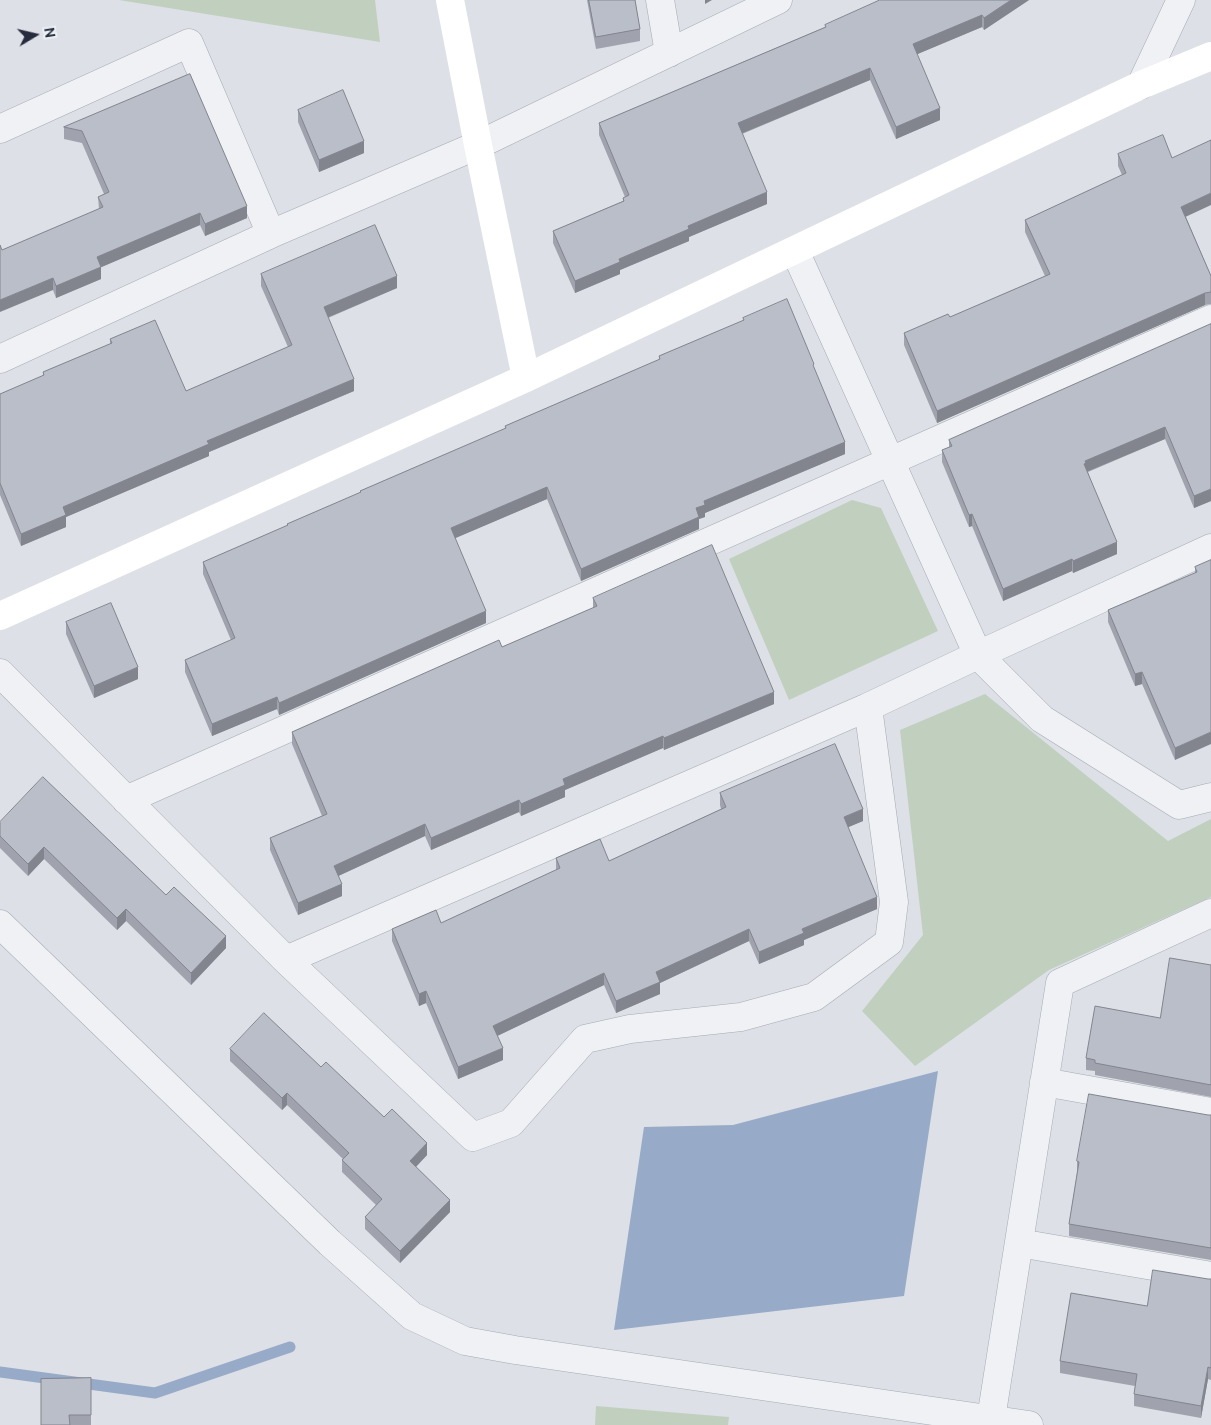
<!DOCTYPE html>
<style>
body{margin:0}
#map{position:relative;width:1211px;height:1425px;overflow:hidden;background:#dde0e6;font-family:Ubuntu,sans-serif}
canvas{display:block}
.north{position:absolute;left:10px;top:10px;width:50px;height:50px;-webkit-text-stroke:4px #eceff4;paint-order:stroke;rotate:81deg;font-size:14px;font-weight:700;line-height:20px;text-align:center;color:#262c3d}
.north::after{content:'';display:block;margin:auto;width:18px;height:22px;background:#262c3d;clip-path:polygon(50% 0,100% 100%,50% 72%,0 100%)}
</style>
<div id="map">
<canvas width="1211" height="1425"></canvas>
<div class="north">N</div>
</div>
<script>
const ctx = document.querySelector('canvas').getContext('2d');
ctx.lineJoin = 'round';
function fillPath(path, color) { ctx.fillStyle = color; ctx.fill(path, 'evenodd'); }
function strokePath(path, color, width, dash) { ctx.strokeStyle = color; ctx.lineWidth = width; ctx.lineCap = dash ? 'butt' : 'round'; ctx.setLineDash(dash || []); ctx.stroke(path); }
const green = new Path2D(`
 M119,0H375L380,42Z
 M852,500L881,508L938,631L789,700L729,559Z
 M985,694L1168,841L1211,819V897L1049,970L915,1066L862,1011L923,935L900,730Z
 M596,1406L729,1417L728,1425H595Z`);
const water = new Path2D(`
 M938,1071L904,1296L614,1330L644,1127L733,1125Z`);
const stream = new Path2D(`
 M0,1372L155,1393L290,1347`);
const street = new Path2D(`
 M660,0L669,53
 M1141,85L1181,0
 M0,129L189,43L271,234L478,145L778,0
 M795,251L978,655L1042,719L1179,805L1211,797
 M0,359L271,234
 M0,673L286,960L473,1137L511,1123L585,1039L630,1029L741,1017L814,997L889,942L894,902L868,707
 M126,800L1211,319
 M0,924L330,1243L412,1316L465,1341L515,1350L1029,1425
 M286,960L868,707L978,655L1211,548
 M1044,1082L1211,1112
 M1019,1243L1211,1276
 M990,1425L1060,983L1211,913`);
const secondary = new Path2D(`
 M450,0L478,145L526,378
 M0,616L526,378L1141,85L1211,56`);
const wall = new Path2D(`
 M587,0H635L640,29V41L596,49Z
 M1029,0L984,30L982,27L917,54L940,120L896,139L870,80L742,134L767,204L689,237V241L620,270V274L575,293L553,243V231L623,201V198L625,197L599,135V123L825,27V25Z
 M190,74L247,218L205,236L200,225L101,267V279L56,298L53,290L2,250L99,209L98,197L104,194L82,143L64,139V127Z
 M298,110L364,153L319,172L298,122Z
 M1118,154L1186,217L1211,276V304L1205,305L937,423L904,345V333L950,317L1045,276L1025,232V220L1122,175L1118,166Z
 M261,274L397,288L328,318L354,391L209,452V456L66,517V527L21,546L0,495V394L43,376V372L110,344V339L186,391L288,347L261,286Z
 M743,318L814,369L845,454L705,513V517L699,519V529L581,581L547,499L455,538L486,623L279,715L277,709L212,736L185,672V660L231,640L203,574V562L287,526V524L360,493V491L505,429V426L659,360V356L743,321Z
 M1211,324V501L1194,508L1165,439L1088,472L1117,554L1073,573L1072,571L1003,601L972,526L969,527L942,462V450L949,447V440Z
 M1211,560L1175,760L1142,684L1135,686L1108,622V610L1195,573V567Z
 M593,598L774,704L664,750L663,748L565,790V797L521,816L519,812L431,850L425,836L338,876L342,896L298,915L270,850V838L322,816L292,744V732L502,647L593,608Z
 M66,622L138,679L94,698L66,634Z
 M720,793L863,821L848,827L877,909L804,940V945L759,964L749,941L660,983V994L616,1013L604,985L497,1036L503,1060L458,1079L426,1003L419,1006L392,941V929L441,923L556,870V858L609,861L721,809L720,805Z
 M0,822L166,895L226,948L191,985L126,921L117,930L44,859L28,876L0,848Z
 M1211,965V1097L1095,1075V1071L1086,1070V1058L1160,1018Z
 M230,1049L321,1067L384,1117L427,1155L416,1167L450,1212L400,1263L365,1229V1217L376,1205L342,1172V1160L343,1159L287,1105L282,1110L230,1061Z
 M1208,1115H1211V1260L1069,1236V1224L1077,1173V1161Z
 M1208,1279H1211V1380L1208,1379L1201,1418L1134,1406V1394L1135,1386L1060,1373V1361L1147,1306Z
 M91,1378V1425H41Z`);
const shadedWall = new Path2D(`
 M705,0H712L705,4Z
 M1011,0H1029L984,30V18Z
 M982,15V27L913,56V44Z
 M870,68V80L738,135V123Z
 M940,108V120L896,139V127Z
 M364,141V153L319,172V160Z
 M767,192V204L689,237V241L620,270V274L575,293V281L688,226Z
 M1211,193V205L1181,219V207Z
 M247,206V218L205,236V224Z
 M200,213V225L97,269V257Z
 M101,267V279L56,298V286Z
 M397,276V288L324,319V307Z
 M53,278V290L0,312V300Z
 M1205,293V305L937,423V411Z
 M354,379V391L209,452V456L66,517V527L21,546V534L63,507L207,441Z
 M1165,427V439L1086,472L1084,464L1085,461Z
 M845,442V454L705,513V517L699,519V529L581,581V569L696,508L704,501Z
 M547,487V499L451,540V528Z
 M1211,489V501L1194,508V496Z
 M972,514V526L969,527V515Z
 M1117,542V554L1073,573V561Z
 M1072,559V571L1003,601V589Z
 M486,611V623L279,715V703Z
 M138,667V679L94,698V686Z
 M1142,672V684L1135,686V674Z
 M774,692V704L664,750V738Z
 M277,697V709L212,736V724Z
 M1211,732V744L1175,760V748Z
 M663,736V748L565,790V797L521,816V804L563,779Z
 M519,800V812L431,850V838Z
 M863,809V821L844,829V817Z
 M425,824V836L334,878V866Z
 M44,847V859L28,876V864Z
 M342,884V896L298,915V903Z
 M877,897V909L804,940V945L759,964V952L802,929Z
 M126,909V921L117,930V918Z
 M749,929V941L660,983V994L616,1013V1001L656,972Z
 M226,936V948L191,985V973Z
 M604,973V985L493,1038V1026Z
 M426,991V1003L419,1006V994Z
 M503,1048V1060L458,1079V1067Z
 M287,1093V1105L282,1110V1098Z
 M427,1143V1155L410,1173V1161Z
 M450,1200V1212L400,1263V1251Z
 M1208,1367V1379L1201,1418V1406Z`);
const building = new Path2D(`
 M589,0H635L640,29L596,37Z
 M880,0H1011L984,18L982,15L913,44L940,108L896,127L870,68L738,123L767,192L688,226L689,229L619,259L620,262L575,281L553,231L624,201L623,198L629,195L599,123L826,27L825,25Z
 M190,74L247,206L205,224L200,213L97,257L101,267L56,286L53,278L0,300V245L2,250L103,207L98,197L109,192L82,131L64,127Z
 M343,90L364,141L319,160L298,110Z
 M1163,135L1172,158L1211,140V193L1181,207L1211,276V292L1205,293L937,411L904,333L948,314L950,317L1050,274L1025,220L1126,173L1118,154Z
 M375,225L397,276L324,307L354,379L207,441L209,444L63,507L66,515L21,534L0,483V394L44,375L43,372L112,343L110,339L155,320L186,391L292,345L261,274Z
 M787,299L814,364L813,365L845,442L704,501L705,505L696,508L699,517L581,569L547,487L451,528L486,611L279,703L277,697L212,724L185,660L235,638L203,562L288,525L287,524L361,492L360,491L506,428L505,426L660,359L659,356L744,320L743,318Z
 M1211,324V489L1194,496L1165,427L1085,461L1086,463L1084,464L1117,542L1073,561L1072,559L1003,589L972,514L969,515L942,450L952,446L949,440Z
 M712,545L774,692L664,738L663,736L563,779L565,785L521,804L519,800L431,838L425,824L334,866L342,884L298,903L270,838L327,814L292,732L499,640L502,647L597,606L593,598Z
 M1211,560V732L1175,748L1142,672L1135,674L1108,610L1197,572L1195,567Z
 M111,603L138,667L94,686L66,622Z
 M835,744L863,809L844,817L877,897L802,929L804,933L759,952L749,929L656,972L660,982L616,1001L604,973L493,1026L503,1048L458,1067L426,991L419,994L392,929L436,910L441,923L560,868L556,858L600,839L609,861L726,807L720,793Z
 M43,777L166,895L174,887L226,936L191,973L126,909L117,918L44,847L28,864L0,836V822Z
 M1170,958L1211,965V1085L1095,1063V1060L1086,1058L1095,1006L1160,1018Z
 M264,1013L321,1067L326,1062L384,1117L392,1109L427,1143L410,1161L450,1200L400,1251L365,1217L382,1199L342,1160L349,1153L287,1093L282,1098L230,1049Z
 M1089,1094L1208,1115H1211V1248L1069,1224L1079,1162L1077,1161Z
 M1153,1270L1208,1279H1211V1368L1208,1367L1201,1406L1134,1394L1137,1374L1060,1361L1071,1293L1147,1306Z
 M91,1378V1415H69L70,1425H41V1379Z`);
fillPath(green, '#c1d0be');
fillPath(water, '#97aac7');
strokePath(stream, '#97aac7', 11);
strokePath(street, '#a6aab3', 29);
strokePath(street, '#eff1f5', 28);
strokePath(secondary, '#fff', 28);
fillPath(wall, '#a0a3ad');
fillPath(shadedWall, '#82858d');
fillPath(building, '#babec9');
strokePath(building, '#82858d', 1);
</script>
